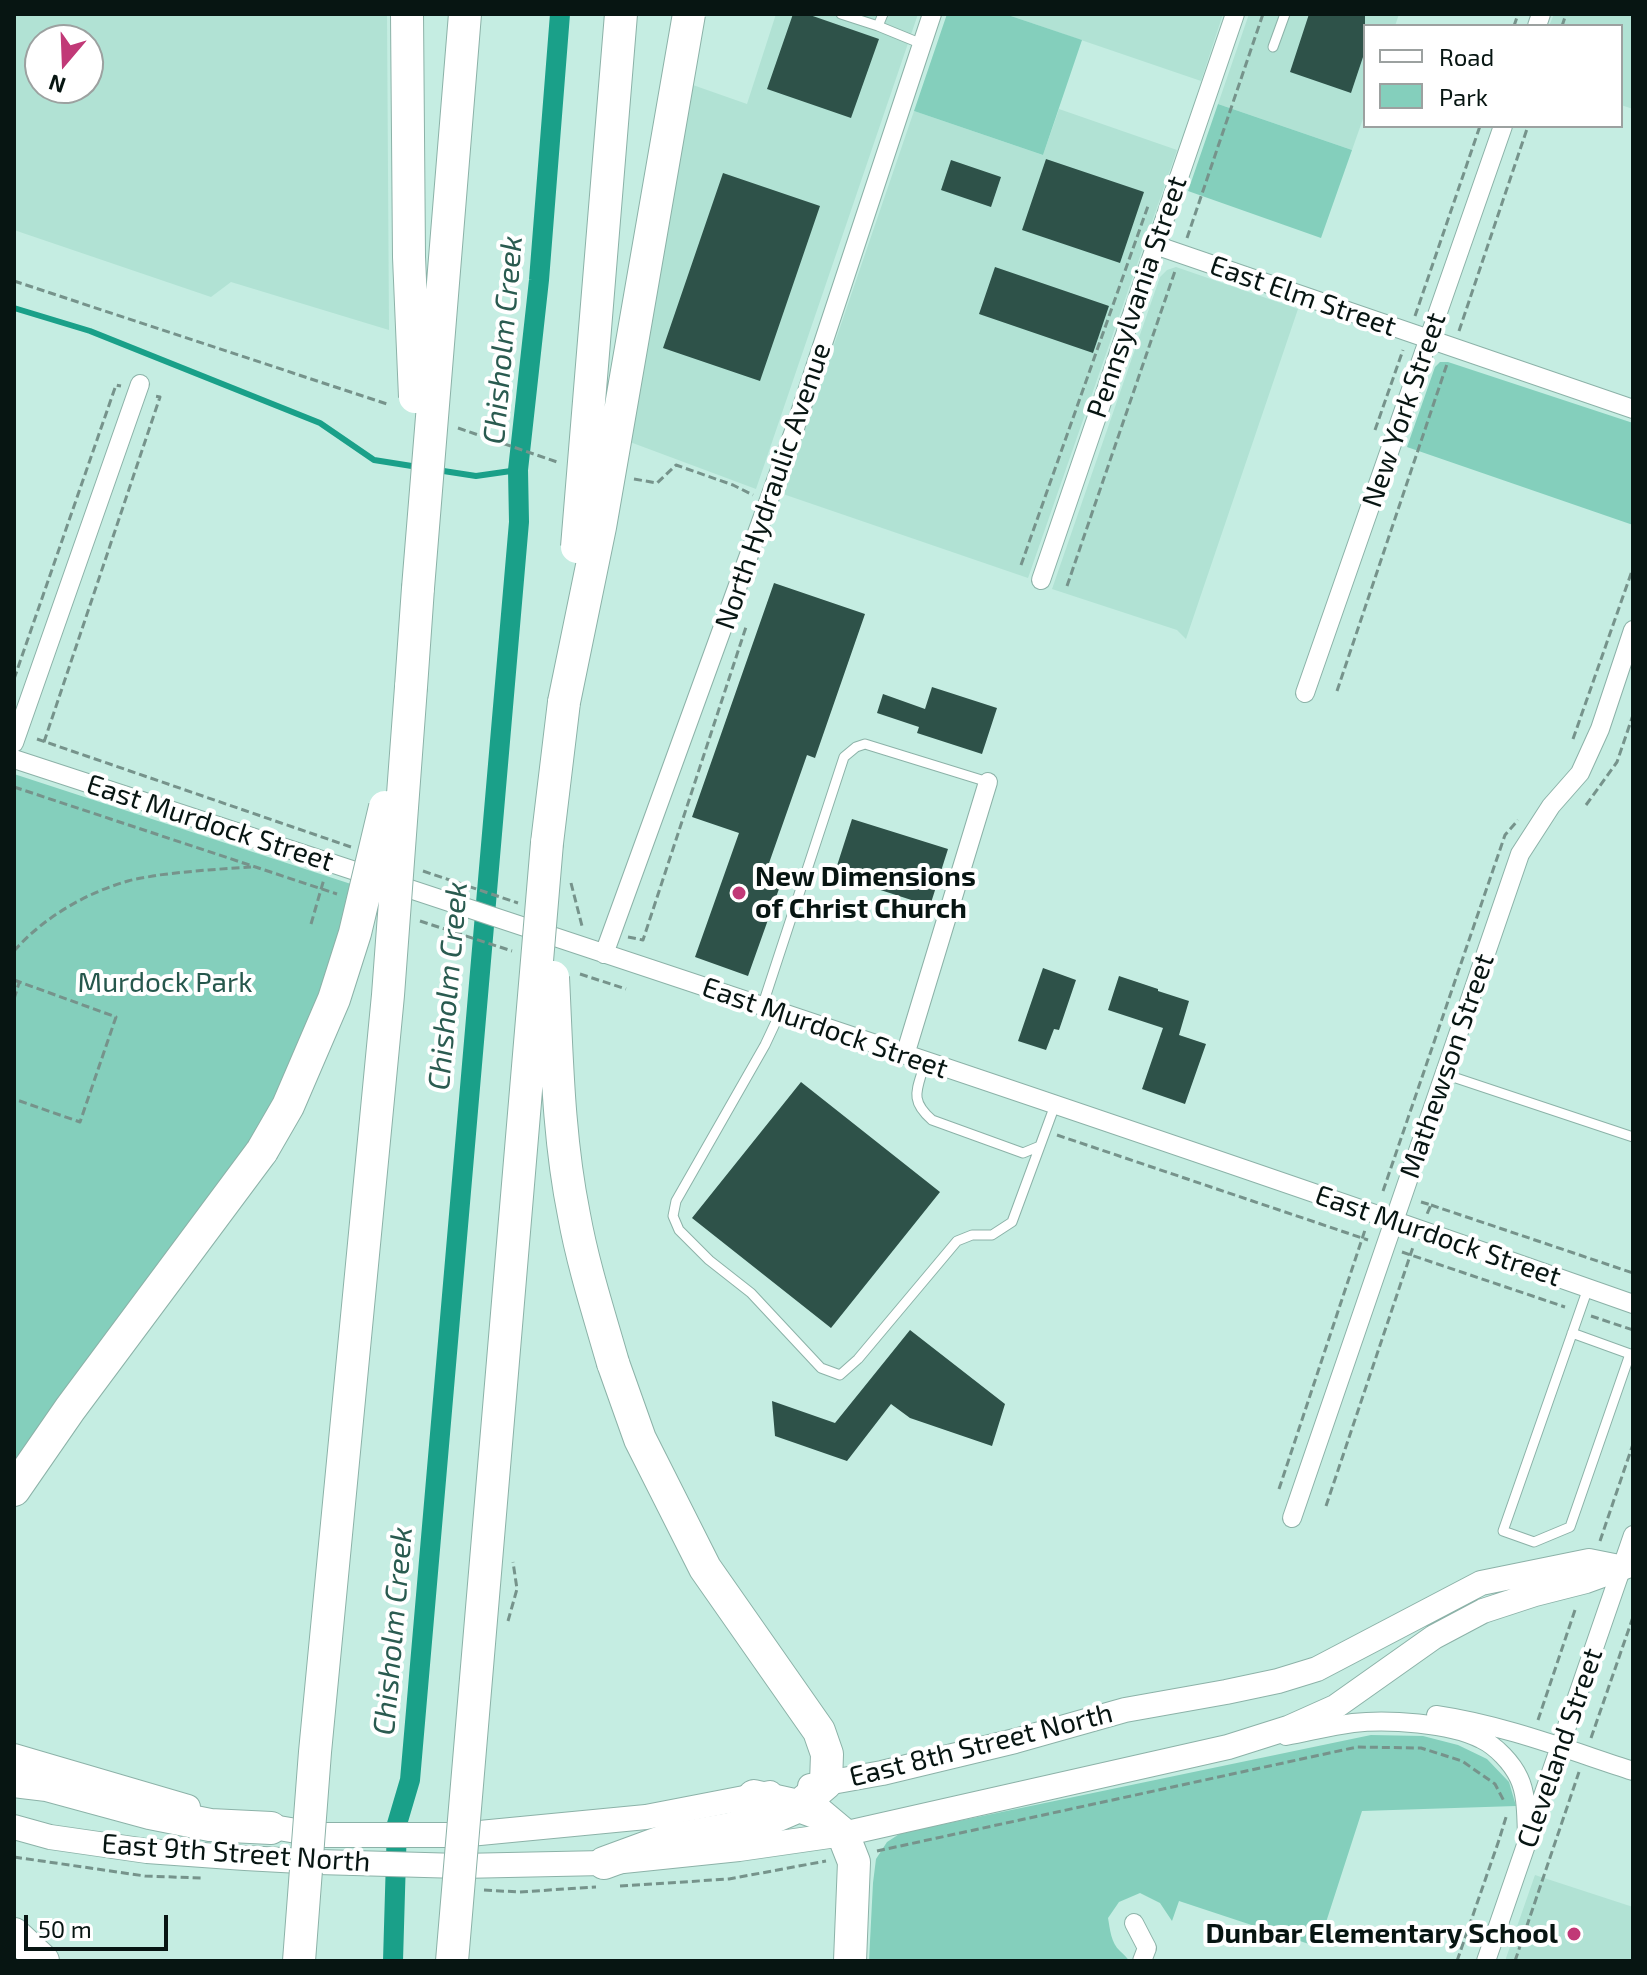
<!DOCTYPE html>
<style>
body{margin:0}
#map{position:relative;width:1647px;height:1975px;overflow:hidden;background:#c5ede2;font-family:"Exo 2",sans-serif}
canvas{display:block}
.frame{position:absolute;inset:0;border:16px solid #071512;pointer-events:none}
.legend{position:absolute;left:1363px;top:24px;width:260px;height:104px;box-sizing:border-box;background:#fff;border:2px solid #9ca1a0;margin:0;padding:10px 14px;list-style:none;font-size:24px;color:#071512}
.legend li{display:flex;align-items:center;gap:16px;height:40px}
.legend b{width:40px;border:2px solid #9ca1a0}
.north{position:absolute;left:24px;top:24px;width:80px;height:80px;box-sizing:border-box;background:#fff;border:2px solid #9ca1a0;border-radius:50%;rotate:199deg;font-size:22px;font-weight:700;line-height:32px;text-align:center;color:#071512}
.north::after{content:'';display:block;margin:auto;width:28px;height:36px;background:#c13977;clip-path:polygon(50% 0,100% 100%,50% 72%,0 100%)}
.scale{position:absolute;left:24px;top:1915px;width:144px;height:36px;box-sizing:border-box;border:4px solid #071512;border-top:0;padding-left:10px;font-size:24px;line-height:28px;white-space:nowrap;color:#071512;-webkit-text-stroke:6px #fff;paint-order:stroke}
</style>
<div id="map">
<canvas width="1647" height="1975"></canvas>
<div class="frame"></div>
<ul class="legend">
<li><b style="height:10px;background:#fff"></b>Road</li>
<li><b style="height:22px;background:#84cfbc"></b>Park</li>
</ul>
<div class="north">N</div>
<div class="scale">50 m</div>
</div>
<script>
const ctx = document.querySelector('canvas').getContext('2d');
ctx.lineJoin = 'round';
function fillPath(path, color) { ctx.fillStyle = color; ctx.fill(path, 'evenodd'); }
function strokePath(path, color, width, dash) { ctx.strokeStyle = color; ctx.lineWidth = width; ctx.lineCap = dash ? 'butt' : 'round'; ctx.setLineDash(dash || []); ctx.stroke(path); }
function label(font, color, halo, rows, align = 'center') {
  ctx.font = font + ' "Exo 2",sans-serif'; ctx.lineWidth = 8; ctx.setLineDash([]); ctx.textBaseline = 'middle'; ctx.strokeStyle = halo; ctx.fillStyle = color; for (const [text, x, y, turn = 0] of rows) {
    ctx.save(); ctx.translate(x, y); ctx.rotate((+turn || 0) * Math.PI / 180); ctx.textAlign = isNaN(turn) ? turn : align; if (halo) ctx.strokeText(text, 0, 0); ctx.fillText(text, 0, 0); ctx.restore();
  }
}
const built = new Path2D(`
 M14,14H387L389,330L231,282L211,297L14,230ZM88,40V88H40V40Z
 M776,14H918L756,489L630,442L690,84L747,104Z
 M1005,14H1223L1201,81Z
 M1249,14H1399L1395,26H1365V113L1352,150L1218,104Z
 M1554,14H1633V109L1621,105V26H1549Z
 M1059,109L1177,150L1028,578L783,494L914,111L1043,155Z
 M1176,267L1298,309L1186,639L1177,630L1052,589L1160,277L1167,270Z
 M1535,1875L1633,1907V1961H1505Z`);
const green = new Path2D(`
 M947,14H1005L1082,40L1043,155L914,111Z
 M1218,104L1352,150L1321,238L1188,191Z
 M1440,362H1448L1633,423V525L1407,447L1435,367Z
 M14,774L354,885L307,1037L247,1151L14,1468Z
 M1371,1735L1423,1736L1458,1745L1487,1759L1509,1782L1516,1806L1362,1811L1318,1947L1179,1901L1172,1921L1160,1903L1140,1893L1119,1902L1108,1918C1110,1929 1111,1943 1120,1951C1123,1954 1127,1957 1129,1961H869L873,1883L876,1859L887,1842L901,1833Z`);
const stream = new Path2D(`
 M14,308L90,331L320,423L374,460L418,467
 M437,470L476,476L518,470`);
const canal = new Path2D(`
 M393,1961L397,1824L410,1780L519,522L518,470L539,280L560,14`);
const building = new Path2D(`
 M793,14H807L879,39L851,118L767,89Z
 M1309,14H1365V51L1351,93L1290,72Z
 M1046,159L1144,192L1120,263L1022,230Z
 M951,160L1001,177L991,207L941,190Z
 M723,173L820,206L760,381L663,348Z
 M995,267L1109,306L1093,353L979,314Z
 M774,583L865,614L815,758L807,755L768,866L785,872L748,976L695,957L739,833L692,817Z
 M932,687L997,708L982,754L917,733L919,727L877,713L883,694L925,709Z
 M852,819L948,849L930,906L834,875Z
 M1043,968L1076,980L1059,1030L1054,1029L1046,1050L1018,1041Z
 M1119,976L1158,989V991L1189,1001L1179,1035L1206,1044L1185,1104L1142,1089L1163,1028L1108,1010Z
 M801,1082L940,1192L831,1328L692,1218Z
 M910,1330L1005,1404L992,1446L910,1418L891,1404L847,1461L775,1436L772,1401L835,1423Z`);
const path = new Path2D(`
 M1514,26L1518,14
 M1562,26L1566,14
 M1187,238L1263,14
 M14,281L390,405
 M1415,316L1480,126
 M1459,331L1528,126
 M458,428L560,463
 M1375,430L1403,350
 M634,479L657,483L676,465L733,485L753,495
 M1021,565L1148,206
 M1067,586L1175,271
 M14,679L116,385L121,386
 M1337,691L1447,364
 M37,739L351,847
 M1573,739L1633,568
 M44,742L160,397L155,396
 M14,787L337,894
 M1586,805L1617,762L1633,715
 M423,871L518,903
 M571,883L582,926
 M420,921L512,951
 M311,924L324,879
 M628,937L643,940L746,627
 M14,951C44,917 86,893 128,881C138,878 149,877 159,875C190,871 220,869 251,867
 M580,974L626,989
 M14,980L116,1017L80,1122L14,1099
 M14,999L19,983
 M1057,1135L1368,1240
 M1383,1191L1505,835L1518,820
 M1421,1202L1431,1205L1427,1214
 M1431,1205L1633,1273
 M1402,1252L1565,1307
 M1591,1316L1633,1330
 M1279,1489L1365,1230
 M1326,1506L1413,1247
 M1600,1541L1633,1444
 M508,1621L517,1589L513,1562
 M1538,1720L1575,1610
 M1591,1738L1633,1617
 M877,1851L1357,1747L1421,1748L1462,1761L1495,1784L1505,1803
 M14,1857L145,1876L201,1878
 M620,1886L729,1879L826,1861
 M484,1890L519,1892L596,1887
 M1457,1961L1499,1840L1507,1814
 M1515,1961L1579,1772`);
const lane = new Path2D(`
 M841,14L878,26
 M883,14L878,26L922,44
 M1273,47L1285,14
 M762,1007L844,757L856,747L865,744L988,782
 M780,1013L765,1045L676,1201L673,1216L679,1230L709,1260L751,1293L821,1368L840,1375L858,1359L957,1241L972,1235H992L1012,1222L1040,1146
 M925,1062C918,1089 908,1099 932,1120L1023,1153L1040,1146L1055,1105
 M1444,1074L1633,1137
 M1572,1333L1630,1354L1570,1527L1534,1542L1503,1531L1588,1288`);
const street = new Path2D(`
 M1537,26L1541,14
 M1155,245L1633,409
 M1041,580L1235,14
 M1305,693L1503,126
 M14,743L140,384
 M14,759C555,936 1096,1115 1633,1304
 M604,954L794,431L932,14
 M905,1055L988,782
 M1292,1518L1520,854L1551,806L1580,773L1600,729L1633,630
 M1436,1715C1504,1725 1568,1750 1633,1771
 M1286,1736C1308,1732 1330,1726 1353,1723C1387,1719 1450,1723 1481,1739C1496,1746 1512,1763 1519,1778C1527,1795 1526,1816 1527,1833
 M1134,1923L1147,1948L1142,1961
 M1486,1961L1633,1535`);
const secondary = new Path2D(`
 M14,1756L188,1807
 M810,1786L882,1773L1015,1741L1125,1710L1226,1692L1278,1681L1317,1669L1481,1583L1589,1561L1619,1567
 M255,1824L320,1835H459L646,1817L770,1793
 M14,1827L50,1837L147,1851L245,1858L318,1862L460,1866L604,1863L739,1849L843,1834L1228,1747L1288,1728L1335,1707L1434,1637L1483,1611L1535,1594L1586,1581L1633,1564`);
const highway = new Path2D(`
 M411,687L418,588
 M547,843L564,702
 M14,1490L70,1409L262,1151
 M14,1781L47,1785L150,1813L210,1825L271,1828
 M754,1796L799,1806L818,1813L843,1834L854,1862L850,1961
 M604,1863L664,1841L730,1829L771,1818L799,1806L826,1783L827,1754L819,1731L705,1568L640,1439L613,1363
 M14,1934L43,1961`);
const highwayBridge = new Path2D(`
 M407,14L409,257L415,397
 M577,547L621,14
 M418,588L465,14
 M564,702L600,527L689,14
 M553,977C557,1057 558,1136 574,1215C583,1265 599,1314 613,1363
 M262,1151L288,1106L334,999L355,933L385,807
 M299,1961L315,1752L388,995L411,687
 M452,1961L547,843`);
const markers = [
 [739,893,8,"#c13977"],
 [1574,1934,8,"#c13977"]
];
const streetNames = [
 ["East Elm Street",1303,296,19],
 ["Pennsylvania Street",1137,297,-71],
 ["New York Street",1404,410,-71],
 ["North Hydraulic Avenue",773,486,-71],
 ["East Murdock Street",210,823,18],
 ["East Murdock Street",825,1028,19],
 ["Mathewson Street",1447,1066,-71],
 ["East Murdock Street",1438,1236,19],
 ["East 8th Street North",981,1745,-14],
 ["Cleveland Street",1560,1748,-71],
 ["East 9th Street North",236,1853,4]
];
const poiNames = [
 ["New Dimensions",755,877],
 ["of Christ Church",755,909],
 ["Dunbar Elementary School",1558,1934,"right"]
];
const parkNames = [
 ["Murdock Park",165,983]
];
const waterNames = [
 ["Chisholm Creek",503,340,-85],
 ["Chisholm Creek",448,986,-85],
 ["Chisholm Creek",393,1631,-85]
];
fillPath(built, '#b1e2d4');
fillPath(green, '#84cfbc');
strokePath(stream, '#1aa089', 6);
strokePath(canal, '#1aa089', 20);
fillPath(building, '#2e5249');
strokePath(lane, '#8cb2a8', 11);
strokePath(street, '#8cb2a8', 20);
strokePath(secondary, '#8cb2a8', 26);
strokePath(highway, '#8cb2a8', 34);
strokePath(path, '#76938b', 3, [8, 4]);
strokePath(lane, '#fff', 9);
strokePath(street, '#fff', 18);
strokePath(secondary, '#fff', 24);
strokePath(highway, '#fff', 32);
strokePath(highwayBridge, '#8cb2a8', 34, []);
strokePath(highwayBridge, '#fff', 32);
for (const [x, y, r, color] of markers) { const dot = new Path2D(); dot.arc(x, y, r, 0, 2 * Math.PI); ctx.fillStyle = color; ctx.fill(dot); strokePath(dot, '#fff', 3); }
label('28px', '#071512', '#fff', streetNames);
label('bold 28px', '#071512', '#fff', poiNames, 'left');
label('28px', '#25574c', '#fff', parkNames);
label('italic 30px', '#2a5b50', '#fff', waterNames);
</script>
